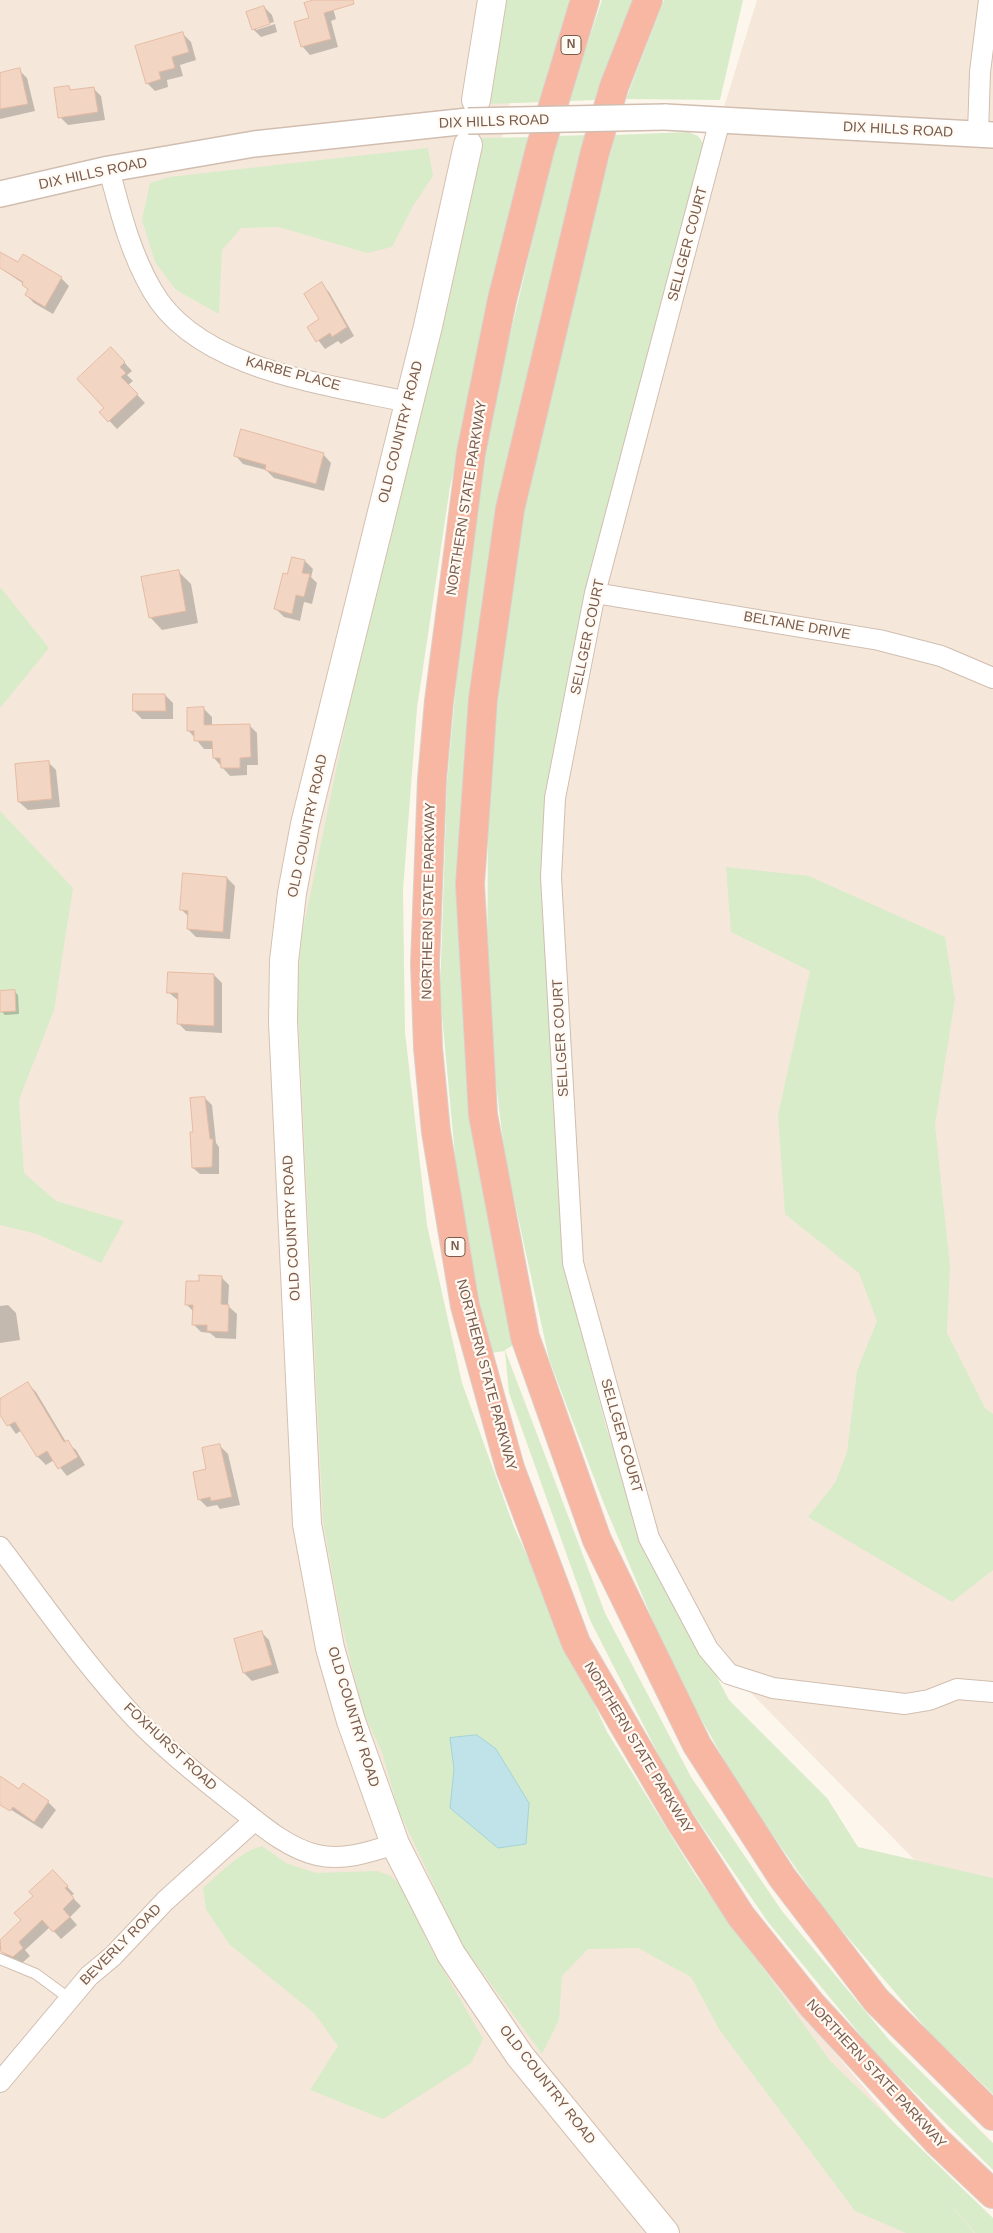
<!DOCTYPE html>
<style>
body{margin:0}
canvas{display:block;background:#fdf6ec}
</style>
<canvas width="993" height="2233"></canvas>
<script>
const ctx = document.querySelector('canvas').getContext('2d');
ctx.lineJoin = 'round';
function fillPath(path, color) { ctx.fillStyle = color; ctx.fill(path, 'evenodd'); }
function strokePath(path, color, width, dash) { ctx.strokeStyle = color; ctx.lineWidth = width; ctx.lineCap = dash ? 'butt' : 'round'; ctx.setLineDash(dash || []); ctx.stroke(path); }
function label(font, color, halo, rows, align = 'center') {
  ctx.font = font + ' Helvetica,sans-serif'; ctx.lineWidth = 4.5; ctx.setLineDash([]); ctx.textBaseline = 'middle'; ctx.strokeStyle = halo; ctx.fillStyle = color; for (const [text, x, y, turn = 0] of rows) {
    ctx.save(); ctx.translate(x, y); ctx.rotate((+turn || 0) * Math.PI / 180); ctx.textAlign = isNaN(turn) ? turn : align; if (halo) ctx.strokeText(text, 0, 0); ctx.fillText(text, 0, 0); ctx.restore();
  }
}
const residential = new Path2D(`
 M0,0H532L353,823L375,1253L545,1709L987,2233H0Z
 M757,0H993V1940L708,1649L649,1538L573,1263L555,798L720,120Z`);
const green = new Path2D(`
 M501,0H576L542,102L487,104Z
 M602,0H636L595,100L568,101Z
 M664,0H743L720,100L626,99Z
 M688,132L698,136L703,143L604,533L542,889L561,1222L572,1297L607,1430L645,1539L729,1700L827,1798L858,1847L993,1878V2094L930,2033L827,1913L740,1788L674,1671L604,1504L549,1359L505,1157L487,1009L488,811L508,585L546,401L615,135Z
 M591,135L483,622L463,783L462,994L490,1226L517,1343L505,1350L605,1613L691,1777L782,1911L890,2041L993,2143V2170L876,2054L768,1922L675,1787L590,1620L509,1393L505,1351L491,1353L462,1230L440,994L447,783L462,620L492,412L557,136Z
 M537,137L450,487L417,708L403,890L405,1032L427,1225L462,1383L514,1527L607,1732L696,1876L831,2062L993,2218V2233H975L925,2174L974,2233H906L855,2211L719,2029L691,1977L638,1948L588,1949L562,1976L559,2020L542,2054L461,1943L398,1809L382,1752L363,1712L341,1621L323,1521L297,993L302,934L359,660L449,301L482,138Z
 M428,148L433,176L413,206L392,247L367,253L279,227L241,228L222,250L219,314L176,290L155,262L142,220L150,183L169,177Z
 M0,587L49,648L0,708Z
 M0,811L73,888L54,1010L19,1100L24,1173L56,1201L124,1221L101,1263L37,1234L0,1225Z
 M726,867L809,876L945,937L955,999L935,1125L950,1266L947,1333L985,1408L993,1414V1570L952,1602L808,1517L835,1483L847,1452L857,1371L877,1321L859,1273L785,1214L778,1115L810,971L731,932Z
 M262,1846L286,1863L316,1873L377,1871L391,1876L400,1885L408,1899L430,1947L483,2039L471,2063L383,2119L310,2090L338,2046L314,2013L229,1944L206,1909L203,1888C221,1873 239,1852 262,1846Z`);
const water = new Path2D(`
 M477,1735L496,1749L529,1803L526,1844L498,1848L450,1808L454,1769L450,1738Z`);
const shadow = new Path2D(`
 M319,0H339L333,8L336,19L331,21L338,47L310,55L302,46Z
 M264,7L272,15L274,22L256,27V30L275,24L277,32L261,37L253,29Z
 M183,34L191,42L196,60L180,65L183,76L167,80L168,87L155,91L147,83Z
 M19,70L27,78L35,111L0,119V74Z
 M68,87L72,91L93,88L101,96L105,120L68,125L60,117Z
 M23,256L61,278L69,286L53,314L34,303L26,295L29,290L24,284L0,268V264H18Z
 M321,284L329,292L354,336L341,344L338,341L325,349L308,327L321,319Z
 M111,348L132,371L127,375L133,381L128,385L145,403L117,429L101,412L105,408Z
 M323,454L331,463L324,491L274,478L266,470L243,464L235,455Z
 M293,558L305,561L313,569L311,577L317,583L312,604L304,602L300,621L284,617L276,609Z
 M178,571L191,584L198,623L162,630L150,617Z
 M165,695L173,703V719H142L134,711Z
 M204,709L212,717V726L249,725L257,733L258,765H247V775L230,776L214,758V749H204L189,731Z
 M48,762L56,770L60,807L28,810L19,802Z
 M227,878L235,886L230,939L196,937L188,929L189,917L182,910Z
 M214,975L222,983V1033L186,1031L178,1023L179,1001L168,992Z
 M14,991L18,995L19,1014L5,1015L1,1011Z
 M205,1098L212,1105L216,1143L219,1147V1174H200L193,1168L195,1133Z
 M221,1277L229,1285L228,1306L237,1314L236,1339L216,1338L210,1333L201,1332L193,1324L194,1312L186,1304L200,1282Z
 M8,1305L16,1313L20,1340L0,1343V1306Z
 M28,1384L36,1392L66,1442L76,1450L85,1465L67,1476L54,1460L46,1465L38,1457L22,1430L16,1434L0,1412V1401Z
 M220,1446L228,1454L240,1505L220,1509L217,1505L207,1507L199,1499L207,1470Z
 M261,1632L269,1640L279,1673L252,1681L244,1673L235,1640Z
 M0,1777L20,1790L48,1802L56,1810L42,1829L0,1803Z
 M60,1879L74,1894L71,1896L81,1906L70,1917L77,1925L61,1939L50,1927L25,1950L30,1956L21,1964L10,1959L0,1950V1942L23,1920Z`);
const building = new Path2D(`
 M314,0H353L354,4L324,13L331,39L301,47L294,22L309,18L304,3Z
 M264,6L270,24L252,30L246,12Z
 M183,32L189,52L172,57L175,68L159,72L161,79L146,84L135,46Z
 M20,68L28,104L0,109V73Z
 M69,86L70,90L94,87L98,112L58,118L54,88Z
 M0,252L18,262L23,254L62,277L45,307L25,295L28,289L22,285L23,282L0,268Z
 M322,282L347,327L332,337L330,333L316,342L307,327L319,319L304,294Z
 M111,347L125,362L120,367L126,373L121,377L138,394L108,422L99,412L104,408L77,379Z
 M241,429L324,453L316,484L265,470L266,465L234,456Z
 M292,557L305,560L302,573L310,574L304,597L296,595L292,614L274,609L283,573L287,574Z
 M179,570L186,611L149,618L141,577Z
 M133,694H165L166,711H133Z
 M204,707V725L250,724L251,757L240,758V768H221L220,758H213L212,741H194V731H187V708Z
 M49,761L52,799L18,802L15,764Z
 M183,873L227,877L223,932L187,929L188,911L180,910Z
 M168,972L214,974V1026L177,1024L178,993H167Z
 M15,990L16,1011L0,1012V991Z
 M205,1097L210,1139H213L212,1167L192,1168L190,1132H193L190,1098Z
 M199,1275L222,1276L221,1304L229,1305L228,1332L207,1331V1325H192L193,1305H185L186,1281H199Z
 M28,1382L64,1442L68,1440L78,1457L58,1469L47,1451L37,1457L15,1422L7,1426L0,1415V1399Z
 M220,1444L232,1497L211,1501L210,1497L198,1500L193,1472L206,1469L202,1448Z
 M262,1631L272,1665L243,1673L234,1639Z
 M0,1776L19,1789L23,1783L49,1801L34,1822L13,1807L10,1811L0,1805Z
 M53,1870L68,1886L65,1888L74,1898L63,1909L70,1917L53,1932L42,1920L19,1942L23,1948L13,1957L1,1952L0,1940L21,1920L14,1913L33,1896L29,1892Z`);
const service = new Path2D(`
 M0,1959L36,1974L70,1999`);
const minor = new Path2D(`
 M720,120L595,593L555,798L551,877L573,1263L649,1538L708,1649L729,1674L773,1688L905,1704L929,1700L957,1689L993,1692
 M978,133L980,72L989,0
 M109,169C120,211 130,252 152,290C197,370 326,384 408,402
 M595,593L879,640L941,656L993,678
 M0,1547C44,1605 86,1666 136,1719C167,1751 202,1779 237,1806C261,1825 287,1848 317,1855C344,1861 370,1852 395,1844
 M0,2082L89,1976L113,1956L165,1901L255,1820`);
const tertiary = new Path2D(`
 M665,117L993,135
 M0,194L109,169L254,144L468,121`);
const secondary = new Path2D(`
 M476,100L492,0
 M468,145L428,326L305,824L292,893L284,961L283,1022L307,1524L330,1648L351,1721L395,1844L451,1954L520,2056L665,2233`);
const motorway = new Path2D(`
 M585,0L540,149L502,300L471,453L439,701L432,779L425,964L428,1048L436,1132L465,1306L510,1468L576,1643L680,1821L741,1916L812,2005L937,2141L993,2194
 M648,0L614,87L595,152L510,509L483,699L470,884L483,1115L525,1337L597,1540L697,1745L782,1877L876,2000L993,2116`);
const tertiaryBridge = new Path2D(`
 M468,121L665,117`);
const shields = [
 [571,45,20],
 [455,1247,20]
];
const shieldNames = [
 ["N",571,45],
 ["N",455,1247]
];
const streetNames = [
 ["DIX HILLS ROAD",494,122,-2],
 ["DIX HILLS ROAD",898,130,3],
 ["DIX HILLS ROAD",93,174,-12],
 ["SELLGER COURT",688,244,-75],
 ["KARBE PLACE",293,374,15],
 ["OLD COUNTRY ROAD",401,432,-76],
 ["NORTHERN STATE PARKWAY",467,498,-81],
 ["BELTANE DRIVE",797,626,10],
 ["SELLGER COURT",588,637,-78],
 ["OLD COUNTRY ROAD",308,826,-78],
 ["NORTHERN STATE PARKWAY",429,901,-89],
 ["SELLGER COURT",561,1038,-93],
 ["OLD COUNTRY ROAD",292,1228,-93],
 ["NORTHERN STATE PARKWAY",486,1375,75],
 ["SELLGER COURT",621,1436,74],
 ["OLD COUNTRY ROAD",353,1717,73],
 ["FOXHURST ROAD",170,1747,43],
 ["NORTHERN STATE PARKWAY",638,1748,59],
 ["BEVERLY ROAD",121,1945,-45],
 ["NORTHERN STATE PARKWAY",876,2074,47],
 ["OLD COUNTRY ROAD",547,2085,52]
];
fillPath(residential, '#f5e8da');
fillPath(green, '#d8ecc9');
fillPath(water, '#bfe3e8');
strokePath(water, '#a5d3da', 1);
fillPath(shadow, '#0003');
fillPath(building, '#f3d5c3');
strokePath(building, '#e6bba3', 1);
strokePath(service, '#d1beb0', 12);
strokePath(minor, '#d1beb0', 22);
strokePath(tertiary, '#d1beb0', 28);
strokePath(secondary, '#d6c0b0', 30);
strokePath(motorway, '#dad1cd', 30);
strokePath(service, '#fff', 10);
strokePath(minor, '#fff', 20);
strokePath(tertiary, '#fff', 25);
strokePath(secondary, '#fff', 28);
strokePath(motorway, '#f7b7a3', 28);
strokePath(tertiaryBridge, '#d1beb0', 28, []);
strokePath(tertiaryBridge, '#fff', 25);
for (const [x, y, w] of shields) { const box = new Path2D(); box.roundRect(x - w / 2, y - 9.5, w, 19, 4); ctx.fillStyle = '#fffaf3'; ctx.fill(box); strokePath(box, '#7a5c4d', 1); }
label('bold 12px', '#7a5c4d', null, shieldNames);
label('14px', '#7a5c4d', '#fffaf3', streetNames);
</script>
